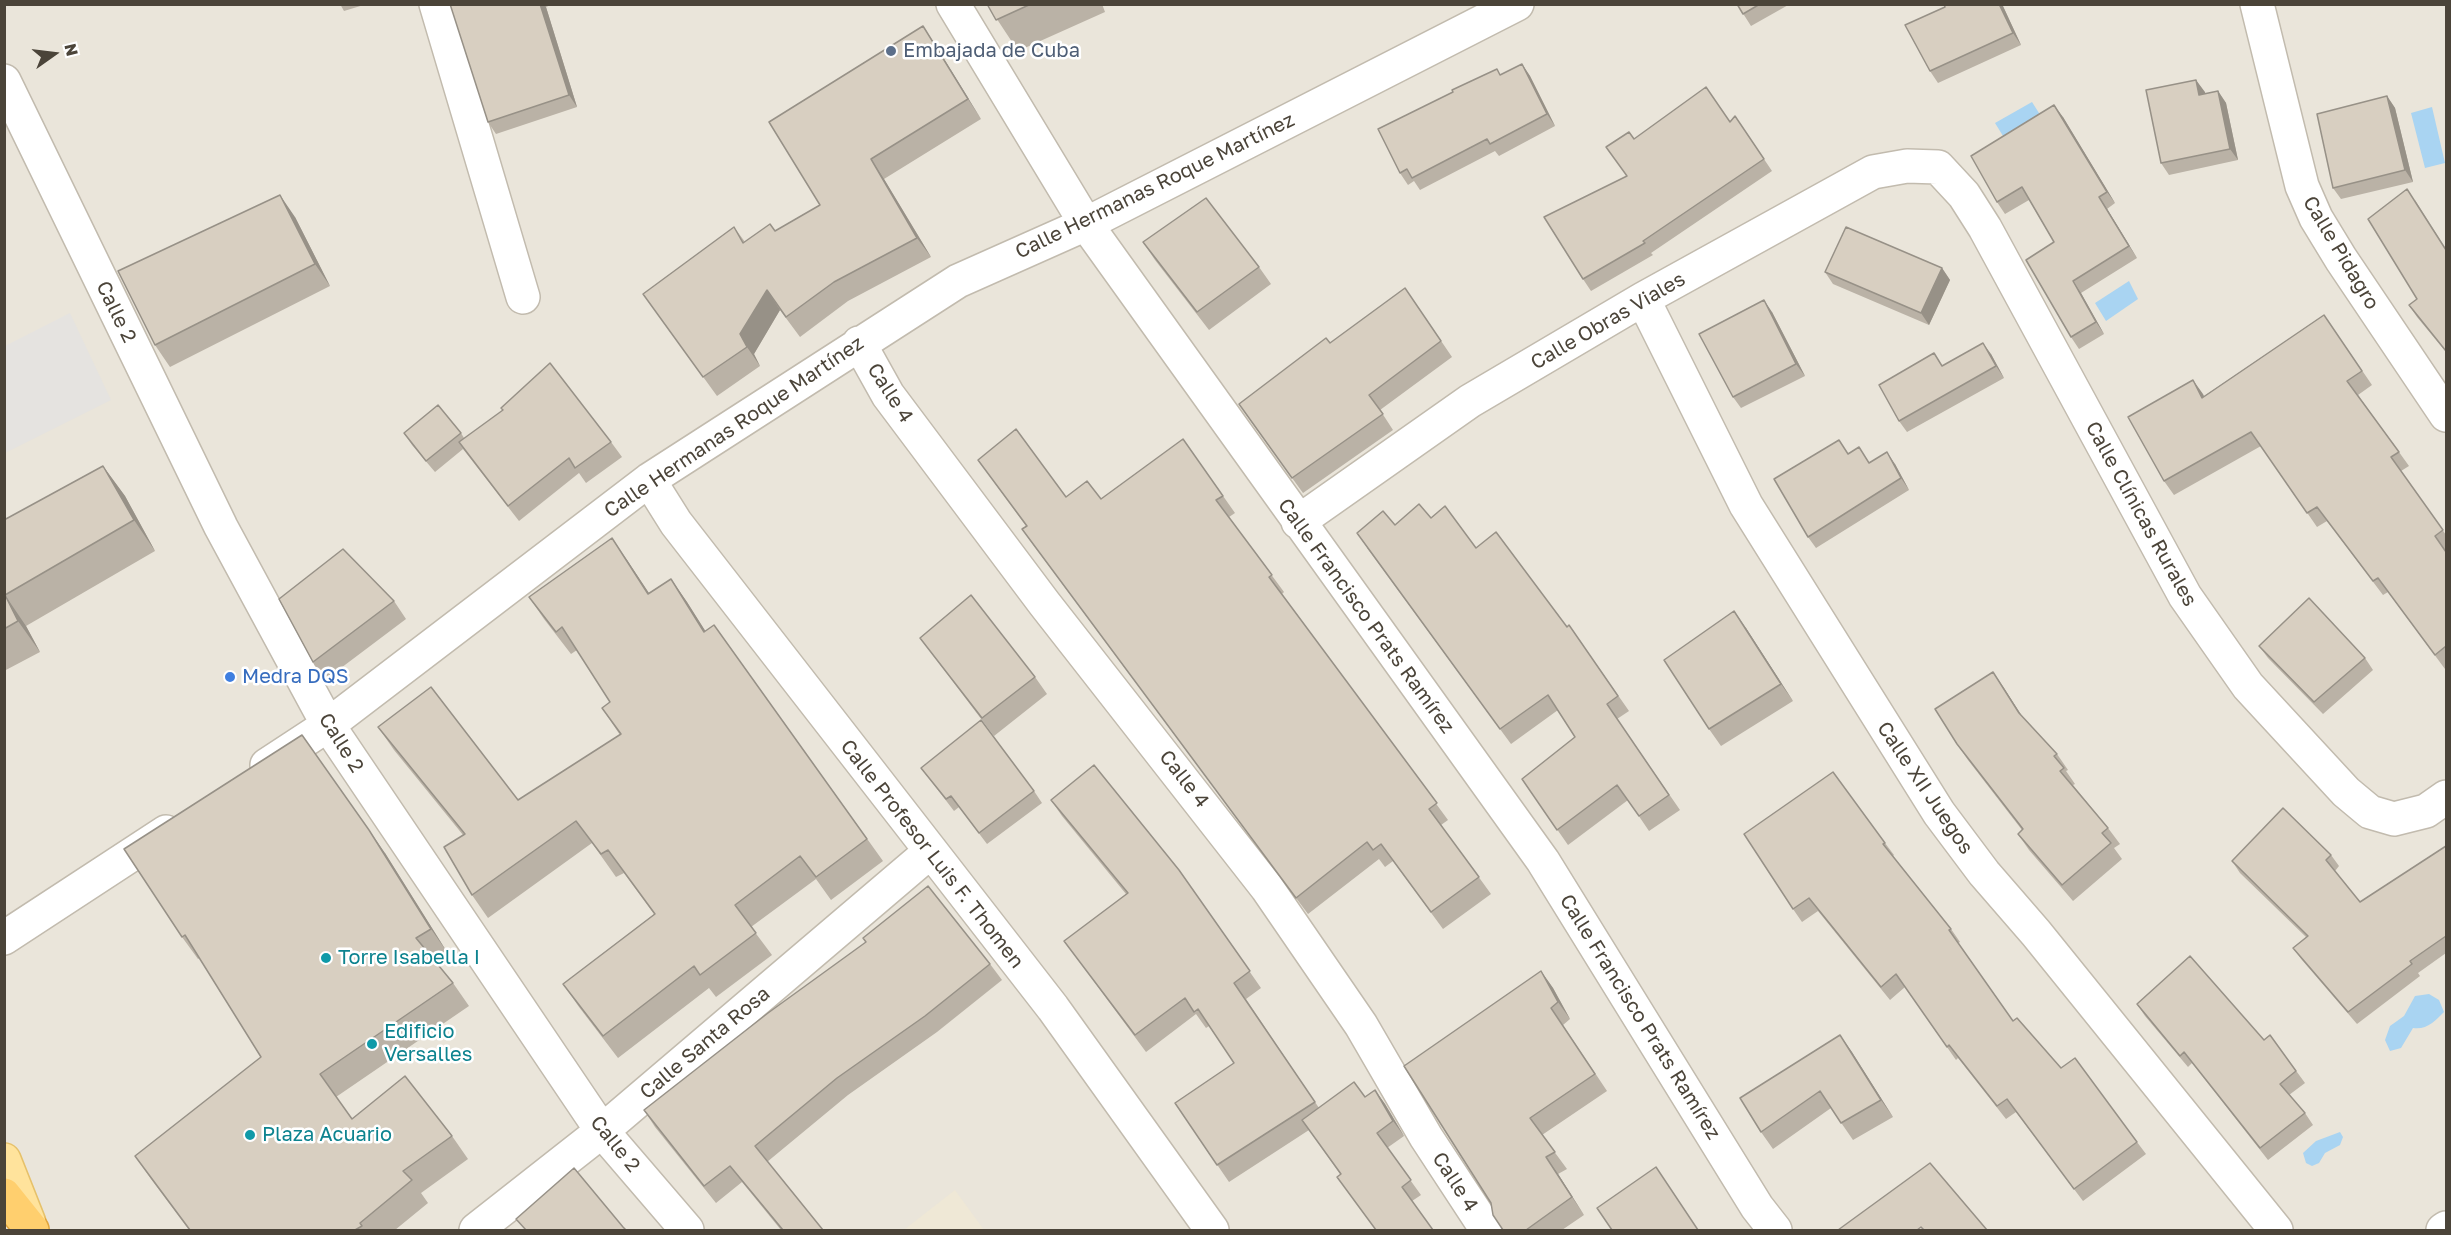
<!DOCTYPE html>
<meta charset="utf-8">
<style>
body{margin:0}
#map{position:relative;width:2451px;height:1235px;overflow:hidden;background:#f6f3ec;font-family:"Golos Text",sans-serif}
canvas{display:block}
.frame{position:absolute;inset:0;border:6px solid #4b4439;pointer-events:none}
.north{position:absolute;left:24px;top:24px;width:60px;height:60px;-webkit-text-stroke:4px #fff;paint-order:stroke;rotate:76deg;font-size:16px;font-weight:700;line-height:24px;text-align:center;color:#4b4439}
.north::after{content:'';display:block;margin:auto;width:21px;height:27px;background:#4b4439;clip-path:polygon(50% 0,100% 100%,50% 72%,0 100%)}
</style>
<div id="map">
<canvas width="2451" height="1235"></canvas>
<div class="frame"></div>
<div class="north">N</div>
</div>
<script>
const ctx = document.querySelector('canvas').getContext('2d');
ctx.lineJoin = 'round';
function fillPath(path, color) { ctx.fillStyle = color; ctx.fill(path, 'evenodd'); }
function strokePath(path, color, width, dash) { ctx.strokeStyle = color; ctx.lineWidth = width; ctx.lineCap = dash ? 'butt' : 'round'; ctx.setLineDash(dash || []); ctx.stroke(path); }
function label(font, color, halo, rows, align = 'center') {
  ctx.font = font + ' "Golos Text",sans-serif'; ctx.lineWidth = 5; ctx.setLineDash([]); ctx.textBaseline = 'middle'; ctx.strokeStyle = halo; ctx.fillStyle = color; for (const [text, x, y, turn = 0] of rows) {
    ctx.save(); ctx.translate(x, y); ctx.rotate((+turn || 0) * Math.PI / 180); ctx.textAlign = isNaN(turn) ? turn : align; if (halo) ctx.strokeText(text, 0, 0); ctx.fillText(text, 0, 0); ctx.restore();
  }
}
const residential = new Path2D(`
 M5,5H2446V1230H5Z`);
const education = new Path2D(`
 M955,1190L984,1230H906L905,1229Z`);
const parking = new Path2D(`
 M70,313L111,400L5,453V346Z`);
const water = new Path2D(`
 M2032,102L2044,121L2008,144L1995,123Z
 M2432,107L2445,163L2425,168L2411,113Z
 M2129,281L2138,299L2106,321L2095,303Z
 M2429,994L2439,1000L2444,1012C2435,1021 2427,1030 2413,1028L2401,1048L2390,1051L2385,1040L2390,1026L2404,1016L2415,996Z
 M2340,1132L2343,1137L2340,1145L2325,1153L2319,1163L2312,1166L2306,1163L2303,1153L2316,1141Z`);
const minor = new Path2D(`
 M436,4L523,297
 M953,4L1086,224L1543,861L1757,1207L1775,1230
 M2257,4L2302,186L2316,218L2341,259L2446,415
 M4,81L221,527L328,725L602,1131L687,1230
 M1643,299L1746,505L1939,813L1984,873L2036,933L2276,1230
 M859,343L888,395L1044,603L1267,888L1361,1025L1426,1137L1487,1230
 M649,480L676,523L1053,1008L1212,1230
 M1298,522L1470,401L1643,299L1873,172L1907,166L1938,167L1964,195L1985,228L2185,596L2248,686L2346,792L2370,812L2394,819L2426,811L2446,797
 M267,765L328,725L649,480L958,281L1086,224L1517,4
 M4,938L166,832
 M476,1230L602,1131L931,851
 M2443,1230L2446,1228`);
const major = new Path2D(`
 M4,1160L29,1223`);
const highway = new Path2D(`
 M4,1195L32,1230`);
const wall = new Path2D(`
 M340,4H367L344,11Z
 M450,4H553L546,7L577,107L496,134L488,122Z
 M987,4H1102L1105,12L1018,51Z
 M1737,4H1790L1751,26Z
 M1944,4H2002L2021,45L1938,83L1930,71L1945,7Z
 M936,46L981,119L884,179L931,257L848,301L800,337L780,310L754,354L760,366L717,396L643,294L734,227L745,242L775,231L820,205Z
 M1522,64L1530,76L1555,126L1499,156L1495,151L1420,190L1414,181L1408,185L1400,173L1501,75Z
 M2196,80L2205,94L2218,91L2226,103L2238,160L2169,175L2161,163Z
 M2387,96L2395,108L2413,182L2341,199L2333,188Z
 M1735,116L1772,171L1651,253L1653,255L1591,291L1583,279L1627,176L1634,139L1730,122Z
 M2063,117L2115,203L2107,209L2137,258L2081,293L2104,334L2079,349L2071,337L2054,242L2029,200L2005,214L1997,202Z
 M2415,200L2446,249V352L2417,317L2409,305L2417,299Z
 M295,217L330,286L170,367L155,345Z
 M1143,242L1259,267L1271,284L1209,330L1155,260Z
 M1942,268L1950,280L1929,325L1833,284L1825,272Z
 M1405,288L1452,357L1380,410L1393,430L1303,493L1250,420Z
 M1772,312L1805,376L1741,408L1733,397Z
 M2324,315L2372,385L2358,395L2409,466L2401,471L2446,535V549L2445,550L2446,552V668L2445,669L2388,592L2383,595L2327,521L2317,527L2261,446L2174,495L2164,481L2204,396Z
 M1991,354L2004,378L1907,432L1899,421L1943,366Z
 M404,433H461L464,438L611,442L622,457L586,483L579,473L519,521L463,449L435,472L412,445Z
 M1183,439L1235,513L1229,517L1284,592L1282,594L1448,820L1441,825L1491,894L1443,929L1393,861L1385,867L1379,859L1308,914L1034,546L1022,529L1026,526L978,460L1066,497L1101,499Z
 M1848,453L1870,463L1895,464L1909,490L1816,548L1808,537Z
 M103,466L125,496L155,551L26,626L40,652L4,671V520Z
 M1431,518L1476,548L1567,627L1569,625L1629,711L1617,719L1680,810L1649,831L1628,800L1568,845L1522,779L1575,737L1558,710L1511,744L1367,548L1395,525Z
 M627,560L649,593L671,579L687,602L705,631L714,625L883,861L831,900L816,879L751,927L772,955L716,997L709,988L618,1058L579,1007L563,984L654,914L624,873L616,877L592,843L488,918L472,895L463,835L394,750L378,727L518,800L620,735L602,708L610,702L577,650L571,654L544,619L529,597Z
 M394,601L406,619L325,680L313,662Z
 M1746,628L1793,701L1721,746L1709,729Z
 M920,638L1035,677L1047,694L994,736Z
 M2259,646L2365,658L2373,670L2323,714L2268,658Z
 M1993,672L2022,716L2057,754L2068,770L2066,771L2075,784L2073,785L2108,828L2120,844L2114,848L2122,859L2073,901L2029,850L2018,834L2022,830L1968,760L1957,744Z
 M921,768L1034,791L1042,803L987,844L959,807L954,811Z
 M1051,800L1179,870L1261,988L1246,999L1319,1108L1365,1097L1375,1090L1385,1104L1404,1136L1387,1148L1421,1195L1412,1201L1340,1174L1309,1130L1229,1182L1175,1103L1234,1063L1209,1026L1206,1028L1196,1014L1146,1052L1064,941L1126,894L1062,816Z
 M1885,843L1894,855L1893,856L1951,929L1960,942L1958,943L2013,1021L2137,1142L2146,1154L2083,1201L2016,1112L2006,1119L1958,1058L1956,1060L1905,987L1890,1000L1818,911L1802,922L1793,909Z
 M2446,846V953L2418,973L2420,976L2357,1024L2302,960L2293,948L2306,937L2240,873L2232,861L2331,855L2339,866L2335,871L2360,902Z
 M124,849L385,853L447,952L434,960L453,983L469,1006L336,1097L352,1119L452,1136L468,1159L421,1193L428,1203L395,1230H189L151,1179L135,1156L261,1057L200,958L198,959L182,937Z
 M990,964L1002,980L937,1032L848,1095L767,1162L823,1230H781L742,1182L716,1203L655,1127L644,1110Z
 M1541,971L1553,988L1570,1019L1563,1025L1607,1091L1542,1135L1567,1169L1558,1174L1584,1215L1562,1230H1503Z
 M2137,1004L2264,1040L2270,1035L2305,1083L2289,1095L2305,1113L2313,1125L2268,1160L2192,1063L2188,1067L2145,1016Z
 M1840,1035L1893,1117L1853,1140L1831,1108L1773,1149L1761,1132Z`);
const shadedWall = new Path2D(`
 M540,4H544L546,7L577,107L569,95Z
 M1999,4H2002L2021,45L2013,33Z
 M923,26L936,46L981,119L968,99Z
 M1522,64L1530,76L1555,126L1547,114Z
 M2196,80L2205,92L2207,107L2199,95Z
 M2218,91L2226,103L2238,160L2230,149Z
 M2387,96L2395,108L2413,182L2405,170Z
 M2054,105L2063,117L2115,203L2107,192Z
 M871,159L884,179L931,257L917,238Z
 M280,195L295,217L330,286L315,264Z
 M2099,197L2107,209L2137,258L2129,246Z
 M1942,268L1950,280L1929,325L1921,313Z
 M2073,281L2081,293L2104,334L2096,322Z
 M767,290L780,310L754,354L760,366L747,347L740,334Z
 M1764,300L1772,312L1805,376L1796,364Z
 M1983,343L1991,354L2004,378L1996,366Z
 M2193,380L2203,394L2212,412L2202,398Z
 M1887,452L1895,464L1909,490L1901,478Z
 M103,466L125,496L155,551L134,520Z
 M612,538L627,560L664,616L648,594Z
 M671,579L687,602L720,654L704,632Z
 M5,595L26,626L40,652L18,621Z
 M1734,611L1746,628L1793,701L1781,684Z
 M1993,672L2004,688L2030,729L2019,713Z
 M369,830L385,853L447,952L431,929Z
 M1541,971L1553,988L1570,1019L1558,1002Z
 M1840,1035L1852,1052L1893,1117L1881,1100Z
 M1375,1090L1385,1104L1404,1136L1393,1121Z
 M1546,1157L1558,1174L1584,1215L1572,1197Z`);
const building = new Path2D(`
 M450,4H540L569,95L488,122Z
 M987,4H1031L996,20Z
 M1737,4H1760L1743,14Z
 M1944,4H1999L2013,33L1930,71L1905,25L1945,7Z
 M923,26L968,99L871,159L917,238L834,282L786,317L767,290L740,334L747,347L703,377L643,294L734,227L743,243L770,224L775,231L820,205L769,122Z
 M1522,64L1547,114L1490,144L1487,139L1412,178L1407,169L1400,173L1378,129L1453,92L1452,90L1497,69L1500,75Z
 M2196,80L2199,95L2218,91L2230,149L2161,163L2146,90Z
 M1706,87L1730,122L1735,116L1764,159L1643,241L1645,243L1583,279L1544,217L1627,176L1606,147L1629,132L1634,139Z
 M2387,96L2405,170L2333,188L2317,114Z
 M2054,105L2107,192L2099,197L2129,246L2073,281L2096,322L2071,337L2026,260L2054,242L2022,187L1997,202L1971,156Z
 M2407,189L2446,250V351L2409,305L2417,299L2368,219Z
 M280,195L315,264L155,345L118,271Z
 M1206,198L1259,267L1197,312L1143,242Z
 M1846,227L1942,268L1921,313L1825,272Z
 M1405,288L1441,341L1369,395L1383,414L1292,478L1239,404L1326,338L1330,343Z
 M1764,300L1796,364L1733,397L1699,334Z
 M2324,315L2362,371L2347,381L2399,452L2391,457L2443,530L2435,536L2446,552V646L2435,655L2378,578L2373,581L2317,507L2307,513L2251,432L2164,481L2128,417L2193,380L2202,398Z
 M1983,343L1996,366L1899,421L1879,385L1934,353L1942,366Z
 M550,363L611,442L575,468L569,458L508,506L459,442L503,410L501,408Z
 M438,405L461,433L426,461L404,433Z
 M1016,429L1066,497L1087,481L1101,499L1183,439L1223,496L1216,500L1272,575L1269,577L1437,803L1429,809L1479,877L1431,912L1381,844L1373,850L1367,842L1296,898L1022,529L1027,526L978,460Z
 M1839,440L1848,454L1859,447L1869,463L1887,452L1901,478L1808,537L1774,479Z
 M103,466L134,520L5,595L18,621L4,629V520Z
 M1419,504L1431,518L1445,506L1476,548L1496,532L1567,627L1569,625L1618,696L1607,704L1669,795L1639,816L1617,785L1557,830L1522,779L1575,737L1548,695L1500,729L1357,533L1383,511L1395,525Z
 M612,538L648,594L671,579L704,632L714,625L867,839L816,877L800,856L735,905L756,933L700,975L694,966L603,1036L563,984L655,914L608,850L601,854L576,821L472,895L444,847L465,834L378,727L431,687L518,800L621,734L602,708L610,702L562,627L556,632L529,597Z
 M343,549L394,601L313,662L279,599Z
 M971,595L1035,677L982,718L920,638Z
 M2309,598L2365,658L2314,702L2259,646Z
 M1734,611L1781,684L1709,729L1664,660Z
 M1993,672L2019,713L2057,754L2054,756L2064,768L2060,771L2108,828L2102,833L2111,843L2062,885L2018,834L2023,829L1957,744L1935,709Z
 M981,720L1034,791L979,833L951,796L946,799L921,768Z
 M302,735L369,830L431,929L416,938L453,983L320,1074L352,1119L405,1076L452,1136L403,1171L412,1180L360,1223L362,1226L355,1230H190L135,1156L261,1057L185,935L182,937L124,849Z
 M1094,765L1179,870L1250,971L1234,983L1315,1102L1217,1165L1175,1103L1234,1063L1198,1009L1194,1012L1185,998L1135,1035L1064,941L1128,893L1051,800Z
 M1833,772L1885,843L1883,844L1951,929L1949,930L2013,1021L2017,1018L2061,1068L2075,1058L2137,1142L2074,1189L2007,1099L1997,1106L1949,1045L1947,1047L1896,974L1881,987L1809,898L1793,909L1744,834Z
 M2283,808L2331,855L2326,860L2360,902L2446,846V936L2410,961L2412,964L2348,1012L2293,948L2308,936L2232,861Z
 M928,886L990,964L925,1016L837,1078L755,1146L823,1230H783L730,1166L704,1186L644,1110L768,1013L866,942L863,938Z
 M2190,956L2264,1040L2270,1035L2296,1071L2280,1084L2305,1113L2260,1148L2184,1052L2180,1056L2137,1004Z
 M1541,971L1558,1002L1551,1008L1595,1074L1530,1118L1555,1152L1546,1157L1572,1197L1526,1230H1503L1493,1215L1491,1203L1404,1066Z
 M1840,1035L1881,1100L1841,1123L1820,1091L1761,1132L1740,1098Z
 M1354,1082L1365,1097L1375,1090L1393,1121L1377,1133L1411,1180L1402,1187L1433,1230H1376L1337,1177L1341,1174L1302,1120Z
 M1930,1163L1987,1230H1924L1921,1227L1917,1230H1838Z
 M1656,1167L1698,1230H1612L1597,1208Z
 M574,1168L623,1227L626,1230H526L516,1219Z`);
const markers = [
 [891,51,6,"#5c6f8a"],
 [230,677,6,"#3f7fe0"],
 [326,958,6,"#0f9aa8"],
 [372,1044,6,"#0f9aa8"],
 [250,1135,6,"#0f9aa8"]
];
const serviceNames = [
 ["Embajada de Cuba",903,51]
];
const streetNames = [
 ["Calle Hermanas Roque Martínez",1155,186,-26],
 ["Calle Pidagro",2341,253,59],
 ["Calle 2",116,312,64],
 ["Calle Obras Viales",1608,321,-30],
 ["Calle 4",890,393,57],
 ["Calle Hermanas Roque Martínez",734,427,-34],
 ["Calle Clínicas Rurales",2141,514,61],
 ["Calle Francisco Prats Ramírez",1366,616,54],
 ["Calle 2",341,743,58],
 ["Calle 4",1184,779,52],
 ["Calle XII Juegos",1925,788,56],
 ["Calle Profesor Luis F. Thomen",932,854,52],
 ["Calle Francisco Prats Ramírez",1640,1017,58],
 ["Calle Santa Rosa",705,1043,-40],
 ["Calle 2",615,1144,51],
 ["Calle 4",1455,1182,57]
];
const shopNames = [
 ["Medra DQS",242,677]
];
const cultureNames = [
 ["Torre Isabella I",338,958],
 ["Edificio",384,1032],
 ["Versalles",384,1055],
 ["Plaza Acuario",262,1135]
];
fillPath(residential, '#eae5da');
fillPath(education, '#efe8d6');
fillPath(parking, '#e5e3e0');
fillPath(water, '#a9d4f2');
strokePath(minor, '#c2bbae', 36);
strokePath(major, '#e6c16a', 36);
strokePath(highway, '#e0a43c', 36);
strokePath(minor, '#fff', 33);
strokePath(major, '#ffe39c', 33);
strokePath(highway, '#ffcf6e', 33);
fillPath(wall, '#bab2a6');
fillPath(shadedWall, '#979187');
fillPath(building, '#d8cfc1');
strokePath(building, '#979187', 1.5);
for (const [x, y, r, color] of markers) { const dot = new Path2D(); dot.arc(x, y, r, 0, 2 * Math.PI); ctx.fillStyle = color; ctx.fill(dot); strokePath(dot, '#fff', 2); }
label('20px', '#4e5e75', '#fff', serviceNames, 'left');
label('20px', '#4b4439', '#fff', streetNames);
label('20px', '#366cbe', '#fff', shopNames, 'left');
label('20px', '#0d838f', '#fff', cultureNames, 'left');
</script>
